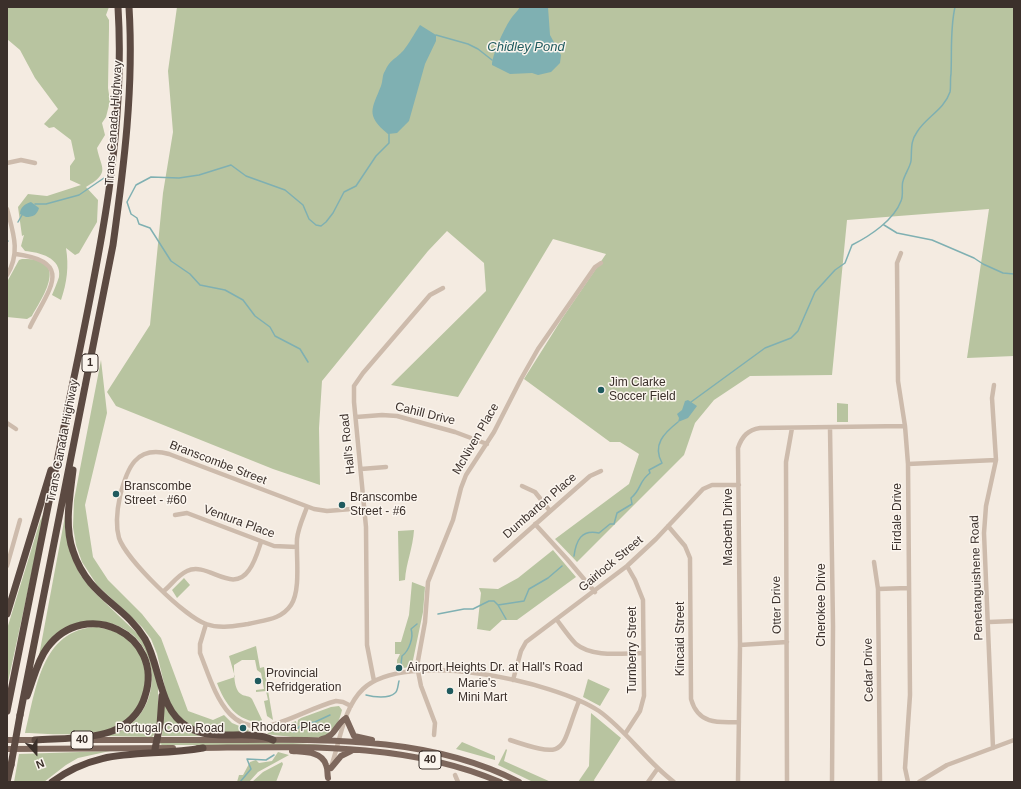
<!DOCTYPE html>
<style>
body{margin:0}
#map{position:relative;width:1021px;height:789px;overflow:hidden;background:#f4ebe1;font-family:Arial,sans-serif}
canvas{display:block}
.frame{position:absolute;inset:0;border:8px solid #3b302b;pointer-events:none}
.north{position:absolute;left:16px;top:733px;width:40px;height:40px;-webkit-text-stroke:3px #fbf5ee;paint-order:stroke;rotate:159deg;font-size:11px;font-weight:700;line-height:16px;text-align:center;color:#3b302b}
.north::after{content:'';display:block;margin:auto;width:14px;height:18px;background:#3b302b;clip-path:polygon(50% 0,100% 100%,50% 72%,0 100%)}
</style>
<div id="map">
<canvas width="1021" height="789"></canvas>
<div class="frame"></div>
<div class="north">N</div>
</div>
<script>
const ctx = document.querySelector('canvas').getContext('2d');
ctx.lineJoin = 'round';
function fillPath(path, color) { ctx.fillStyle = color; ctx.fill(path, 'evenodd'); }
function strokePath(path, color, width, dash) { ctx.strokeStyle = color; ctx.lineWidth = width; ctx.lineCap = dash ? 'butt' : 'round'; ctx.setLineDash(dash || []); ctx.stroke(path); }
function label(font, color, halo, rows, align = 'center') {
  ctx.font = font + ' Arial,sans-serif'; ctx.lineWidth = 3; ctx.setLineDash([]); ctx.textBaseline = 'middle'; ctx.strokeStyle = halo; ctx.fillStyle = color; for (const [text, x, y, turn = 0] of rows) {
    ctx.save(); ctx.translate(x, y); ctx.rotate((+turn || 0) * Math.PI / 180); ctx.textAlign = isNaN(turn) ? turn : align; if (halo) ctx.strokeText(text, 0, 0); ctx.fillText(text, 0, 0); ctx.restore();
  }
}
const green = new Path2D(`
 M7,7H109L106,15L109,20V29L108,88L110,101L106,117L102,123L105,135L97,148C101,169 111,172 86,187L98,200L97,222L79,253L75,255L66,248C69,266 67,283 61,300L52,295C54,290 57,283 59,277C62,258 39,252 25,251L21,246L24,235L22,236L18,207L28,194L47,196L81,185L70,180V166L75,159L71,140L54,127L49,128L44,124L58,109L35,78L20,50L7,39Z
 M177,7H1014V356L967,358L989,209L847,220L832,375L750,376L714,400L695,423L684,455L577,562L555,539L629,484L639,454L620,442H610L524,379L563,317L606,254L553,239L458,397L391,385L486,291L484,263L447,231L428,251L322,381L319,428L320,485L273,469L116,406L107,392L150,325L163,193L173,132L168,71Z
 M22,259C28,259 35,259 40,261C63,269 39,303 32,316L27,319L7,317V282L19,260Z
 M101,360L107,413L85,505L93,557L108,580L142,614L161,638L188,711L213,720L224,715L232,723L249,730L248,732H204L179,719L168,700L157,654L151,639L142,627L97,585L82,562L76,545L73,527L74,500Z
 M837,403L848,404V422H837Z
 M45,511L7,687V629L40,521Z
 M65,516L66,533L74,562L81,576L93,591L143,639L158,683V719L155,734L152,737L106,736C168,722 167,632 104,622C92,620 77,622 66,629C55,636 46,651 38,661Z
 M414,530C413,548 406,563 405,580L399,581L398,531Z
 M553,550L576,577L517,620H502L490,631L477,629L481,593L479,588L498,589L518,578Z
 M184,578L190,585L177,598L172,590Z
 M412,582L425,587L423,612L412,665L410,667L397,669V660L400,654H395V642H401L409,615Z
 M97,627C105,629 113,630 120,634C155,652 152,703 122,724C101,738 50,734 25,733C36,690 41,629 97,627Z
 M256,646L260,668L264,667L273,720L267,716L264,701L268,700L266,691L256,692V690L264,689L261,673L257,670L255,660H242L234,665C234,674 234,690 241,694C245,697 249,695 252,699L262,720L261,722C237,722 225,704 217,683L235,677L229,656Z
 M588,679L610,689L600,706L583,697Z
 M164,703C172,720 182,730 200,736H162Z
 M339,706L342,710C340,719 335,731 326,736C316,740 279,736 267,734L272,730L296,721L297,726L298,720L301,718L331,707Z
 M591,713L621,738L594,780L595,782H578L589,766Z
 M161,742H275L328,745H162L160,744Z
 M462,742L495,756V760L456,749Z
 M506,749L507,750L504,761L551,782H533L498,765Z
 M110,751L78,758L66,765L44,782H14L19,754Z
 M278,752L289,755L258,772L249,782H237L239,775H243L250,762L256,760L259,763L272,761Z
 M282,762L283,764L276,782H252L263,772Z`);
const water = new Path2D(`
 M520,7H548L550,35L561,55L560,63L551,72L538,75L532,73L510,74L492,65C492,55 504,29 510,20C513,15 517,12 520,7Z
 M420,25L436,35V41L425,64L409,121L397,133L388,134C365,115 372,109 381,86C383,81 382,75 385,71C390,60 394,60 401,53C406,49 416,31 420,25Z
 M31,202L39,208C37,215 33,217 26,217L20,214C20,207 25,204 31,202Z
 M688,400L697,406L688,418L678,422L679,418L677,414L682,410L685,401Z`);
const stream = new Path2D(`
 M436,35L468,44L478,49L492,60
 M35,204H46L79,195L104,178
 M18,222L22,215
 M884,225L897,233L932,240L974,258L983,264L1003,273L1014,274
 M7,242L8,241
 M308,362L300,349L275,336L270,327L255,316L243,300L225,290L200,285L190,274L171,261L150,228L139,224L137,218L131,214L127,202L136,185L151,177L179,178L199,175L231,165L246,176L285,190L303,205L309,219L316,225L321,226L326,222L333,213L344,192L356,186L376,156L389,143V134
 M691,402L765,348L791,338L798,331L815,292L835,270L845,263L852,245C870,236 894,220 901,201C904,194 901,187 903,181C905,174 910,167 911,161C912,150 910,142 917,132C926,117 944,110 950,92C951,87 950,79 951,74C952,51 950,29 955,7
 M574,556C576,541 581,529 599,533L610,524H614L617,513L632,504L631,498C642,489 638,482 650,473L649,470L662,463C652,445 664,433 678,422
 M498,605L506,619
 M438,614L464,609H473L489,601H494L498,605L524,601L529,589L548,578L562,566
 M401,664L402,656C409,651 414,637 411,629L417,624
 M366,695C373,697 389,699 395,693C398,691 398,684 399,681
 M294,732L302,724L315,722L330,715
 M240,782L251,769L247,759L266,760L274,755`);
const minor = new Path2D(`
 M7,163L21,160L35,163
 M7,209C13,232 21,253 7,275
 M901,253L897,263L898,381L905,426L908,464L910,695L905,768L908,782
 M16,254C76,262 48,290 30,327
 M356,417L382,415L397,416L455,432L487,444
 M7,423L16,429
 M830,428L833,626L832,782
 M908,464L996,460
 M361,469L386,467
 M522,486L535,492L550,511
 M307,507C303,518 298,528 297,539C296,557 301,590 291,605C281,620 264,620 248,624C234,626 220,629 206,624C185,617 126,559 119,538C115,524 117,510 120,496C127,468 136,445 169,454L314,509L327,511L364,508
 M175,515L187,513L274,546L297,547
 M535,524L567,559L595,592
 M668,526L685,546L690,558L691,699C698,724 717,723 739,722
 M495,560L590,476L601,471
 M874,562L878,589
 M7,566L20,520
 M164,591C171,585 178,575 187,571C208,561 232,595 249,570C255,562 258,551 261,542
 M557,620C563,628 569,637 576,644C593,658 623,653 643,653
 M989,622L1014,621
 M206,624L200,644V653C215,691 227,742 281,722C299,716 317,706 336,701L343,702L351,706
 M740,645L787,642
 M513,680L521,651L526,642L627,566L656,539L703,489L712,485H739
 M374,681L367,645L366,527L354,402V386L363,373L430,295L443,288
 M625,734L640,711L644,696L643,600L635,580L627,566
 M434,735L435,723L421,686L417,666L425,622L428,582L453,520L461,488L466,475L494,432L521,379L538,349L595,267L601,263
 M510,740C570,760 559,751 579,701
 M993,748L984,533L986,506L996,460L992,398L994,385
 M331,767C340,742 343,708 363,689C406,649 554,681 599,711C627,731 646,761 674,782
 M455,775L458,782
 M648,782L658,768
 M738,782L740,645L738,448C742,436 748,430 760,428L905,426
 M787,782L786,462L792,428
 M880,782L878,589L908,588
 M919,782L947,765L1014,740`);
const major = new Path2D(`
 M322,739C335,737 336,724 346,718L354,736L372,740
 M7,740H38
 M81,740C126,740 170,740 214,740C316,740 427,734 519,782
 M198,748C299,747 405,741 500,782
 M7,749L173,748
 M292,751C303,752 322,751 326,765C328,769 327,773 328,778
 M331,768L341,756L351,751`);
const highway = new Path2D(`
 M73,470C70,496 64,526 73,551C88,597 124,604 145,639C161,667 158,710 188,727C214,743 247,728 273,740
 M7,614L51,470
 M27,696C33,681 37,661 47,648C85,596 165,635 145,696C141,710 131,721 119,728C97,740 59,738 35,740
 M7,711C29,603 50,495 72,387C98,262 126,136 118,7
 M20,715L113,245C124,166 134,87 129,7
 M155,749L160,725L162,696
 M7,782L11,765
 M52,782C102,745 146,758 203,748`);
const highwayBridge = new Path2D(`
 M11,765L20,715`);
const markers = [
 [601,390,4,"#1f5a5e"],
 [116,494,4,"#1f5a5e"],
 [342,505,4,"#1f5a5e"],
 [399,668,4,"#1f5a5e"],
 [258,681,4,"#1f5a5e"],
 [450,691,4,"#1f5a5e"],
 [243,728,4,"#1f5a5e"]
];
const shields = [
 [90,363,16],
 [82,740,22],
 [430,760,22]
];
const shieldNames = [
 ["1",90,363],
 ["40",82,740],
 ["40",430,760]
];
const streetNames = [
 ["Trans Canada Highway",114,123,-86],
 ["Cahill Drive",425,414,14],
 ["McNiven Place",476,439,-60],
 ["Trans Canada Highway",63,441,-79],
 ["Hall's Road",348,444,-96],
 ["Branscombe Street",218,463,21],
 ["Dumbarton Place",540,506,-41],
 ["Firdale Drive",898,517,-90],
 ["Ventura Place",239,522,20],
 ["Macbeth Drive",729,527,-90],
 ["Gairlock Street",611,564,-40],
 ["Penetanguishene Road",977,578,-92],
 ["Otter Drive",777,605,-91],
 ["Cherokee Drive",822,605,-90],
 ["Kincaid Street",681,639,-90],
 ["Turnberry Street",633,650,-90],
 ["Cedar Drive",869,670,-91],
 ["Portugal Cove Road",170,729]
];
const poiNames = [
 ["Jim Clarke",609,383],
 ["Soccer Field",609,397],
 ["Branscombe",124,487],
 ["Street - #60",124,501],
 ["Branscombe",350,498],
 ["Street - #6",350,512],
 ["Airport Heights Dr. at Hall's Road",407,668],
 ["Provincial",266,674],
 ["Refridgeration",266,688],
 ["Marie's",458,684],
 ["Mini Mart",458,698],
 ["Rhodora Place",251,728]
];
const waterNames = [
 ["Chidley Pond",526,47]
];
fillPath(green, '#b8c4a0');
fillPath(water, '#7fb0b2');
strokePath(stream, '#7fb0b2', 1.5);
strokePath(minor, '#cdbbac', 4.5);
strokePath(major, '#7d675c', 6);
strokePath(highway, '#5c4a42', 7);
strokePath(highwayBridge, '#5c4a42', 7);
for (const [x, y, r, color] of markers) { const dot = new Path2D(); dot.arc(x, y, r, 0, 2 * Math.PI); ctx.fillStyle = color; ctx.fill(dot); strokePath(dot, '#fbf5ee', 1.5); }
for (const [x, y, w] of shields) { const box = new Path2D(); box.roundRect(x - w / 2, y - 9, w, 18, 3); ctx.fillStyle = '#fbf5ee'; ctx.fill(box); strokePath(box, '#3b302b', 1); }
label('bold 11px', '#3b302b', null, shieldNames);
label('12px', '#3b302b', '#fbf5ee', streetNames);
label('12px', '#3b302b', '#fbf5ee', poiNames, 'left');
label('italic 13px', '#1f5a5e', '#fbf5ee', waterNames);
</script>
